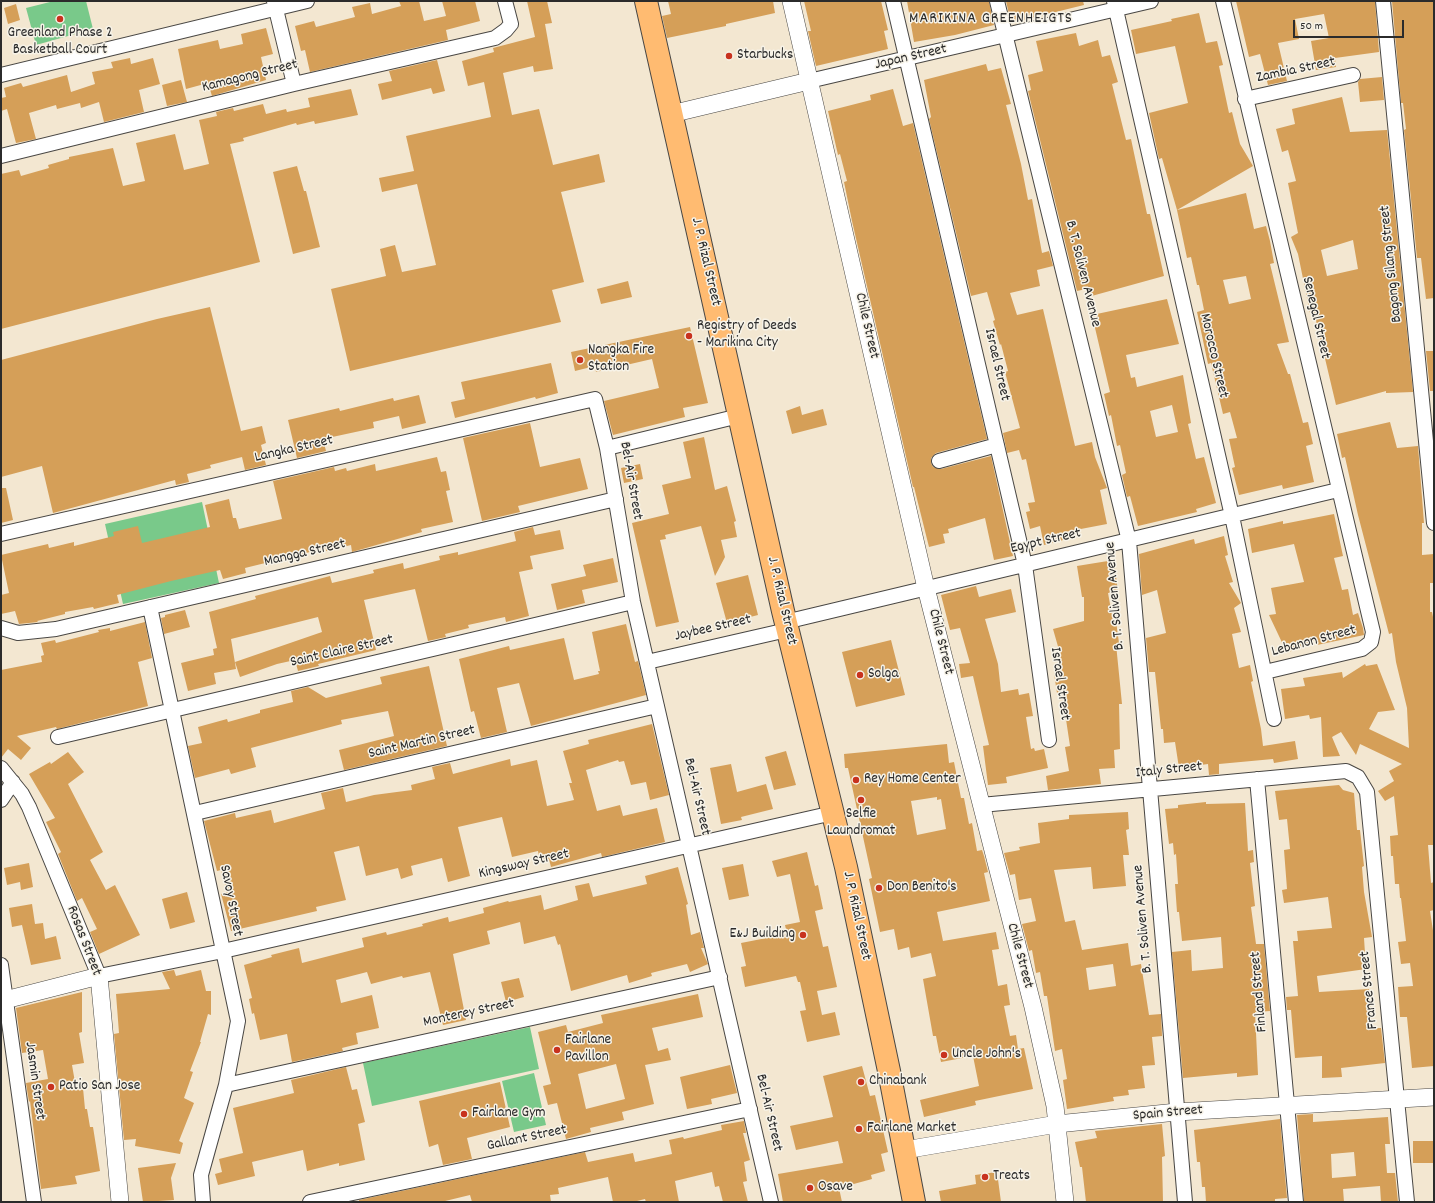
<!DOCTYPE html>
<style>
body{margin:0}
#map{position:relative;width:1435px;height:1203px;overflow:hidden;background:#f3e7d1;font-family:Dekko,sans-serif}
canvas{display:block}
.frame{position:absolute;inset:0;border:2px solid #2b2b2b;pointer-events:none}
.scale{position:absolute;left:1293px;top:20px;width:111px;height:18px;box-sizing:border-box;border:2px solid #2b2b2b;border-top:0;padding-left:5px;font-size:12px;line-height:14px;white-space:nowrap;color:#2b2b2b;-webkit-text-stroke:3px #f7f3e8;paint-order:stroke}
</style>
<div id="map">
<canvas width="1435" height="1203"></canvas>
<div class="frame"></div>
<div class="scale">50 m</div>
</div>
<script>
const ctx = document.querySelector('canvas').getContext('2d');
ctx.lineJoin = 'round';
function fillPath(path, color) { ctx.fillStyle = color; ctx.fill(path, 'evenodd'); }
function strokePath(path, color, width, dash) { ctx.strokeStyle = color; ctx.lineWidth = width; ctx.lineCap = dash ? 'butt' : 'round'; ctx.setLineDash(dash || []); ctx.stroke(path); }
function label(font, color, halo, rows, align = 'center') {
  ctx.font = font + ' Dekko,sans-serif'; ctx.lineWidth = 3; ctx.setLineDash([]); ctx.textBaseline = 'middle'; ctx.strokeStyle = halo; ctx.fillStyle = color; for (const [text, x, y, turn = 0] of rows) {
    ctx.save(); ctx.translate(x, y); ctx.rotate((+turn || 0) * Math.PI / 180); ctx.textAlign = isNaN(turn) ? turn : align; if (halo) ctx.strokeText(text, 0, 0); ctx.fillText(text, 0, 0); ctx.restore();
  }
}
const green = new Path2D(`
 M54,1H86L93,29L36,45L26,8Z
 M202,502L219,583L123,604L105,524Z
 M530,1027L539,1069L372,1106L363,1063Z
 M534,1073L546,1125L514,1132L502,1081Z`);
const building = new Path2D(`
 M399,1H419L424,21L446,16L442,1H475L480,21L446,30L448,40L310,72L305,50L301,51L295,26L314,21L316,27L355,17L352,7L370,3L372,14L401,6Z
 M527,1H547L552,23L545,24L553,69L534,72L533,66L503,73L512,115L539,109L553,165L599,154L605,182L561,192L584,282L552,290L561,322L350,371L331,289L386,276L380,249L395,245L402,272L436,265L417,184L382,192L379,178L414,171L406,136L491,117L484,82L468,86L462,61L494,52L493,48L535,37Z
 M668,1H773L775,13L726,24V26L667,38L662,16L671,14Z
 M804,1H881L888,30L884,31L888,49L816,66L808,31H811Z
 M907,1H989L994,25L955,35L914,42Z
 M1006,1H1083L1084,5L1011,23Z
 M1236,1H1375L1379,52L1335,58L1336,67L1316,70L1311,41L1329,38L1324,14L1295,19L1299,39L1278,43L1287,81L1268,85L1260,54L1249,57Z
 M1392,1H1434V298L1426,299L1421,258H1417L1404,130L1406,129L1403,103H1401Z
 M16,4L20,20L8,24L4,8Z
 M1199,13L1206,43L1217,41L1223,65L1219,66L1229,113L1232,112L1240,144L1253,166L1177,210L1162,158L1159,159L1149,113L1188,103L1175,46L1136,54L1131,30L1172,21L1171,19Z
 M266,28L273,54L261,57L266,80L212,96L208,83L186,89L178,49L218,40L220,49L243,44L241,34Z
 M1076,33L1079,46L1098,40L1102,57L1110,55L1118,82L1112,84L1126,140L1131,139L1147,214H1150L1164,276L1088,297L1086,289L1077,291L1028,91L1031,90L1028,75L1043,71L1036,41Z
 M130,58L131,64L153,58L160,84L139,90L144,112L104,122L99,102L81,108L80,103L57,109L56,105L29,113L36,139L16,143L7,109L1,111V98L6,97L4,88L21,83L23,87L67,75L71,92L95,84L92,72L113,68L111,62Z
 M437,60L445,91L433,94L431,88L382,100L378,84L392,81L389,71Z
 M986,64L988,71L1001,68L1011,104L1006,105L1021,164L1028,200L1032,199L1042,253L1049,251L1053,266L1037,270L1040,286L1010,293L1017,315L1043,309L1075,446L1092,442L1095,457L1107,488L1100,490L1107,524L1065,532L1067,539L1044,545L1040,526L1030,529L1026,512L1030,511L1028,503L1035,502L1026,459L1022,460L1019,450L1007,453L1003,433L1020,428L1005,372L1008,371L1001,344L1000,345L993,321L995,320L987,292L971,296L929,119L931,117L924,80Z
 M1382,77L1384,100L1360,102L1358,82L1360,79Z
 M181,80L187,102L167,106L162,85Z
 M351,89L358,115L315,124L314,121L297,125L296,123L243,138L244,141L230,144L260,262L1,329V174L19,170L21,176L49,168L48,165L69,159V157L113,148L123,186L145,181L136,143L175,134L184,170L209,164L199,120L217,116L216,112L233,108L234,111L263,104L266,114L286,109L287,112L310,107L308,98Z
 M893,89L903,126L913,123L987,439L936,453L931,458V463L933,467L941,469L991,456L1013,556L994,560L985,518L948,529L949,533L943,534L945,543L929,547L914,487H913L852,221L844,182L847,181L840,154L838,155L828,111L871,100L870,95Z
 M1342,97L1350,132L1387,130L1413,392L1386,393V391L1336,405L1314,312L1310,313L1298,254L1291,237L1298,233L1288,183L1296,181L1288,150L1282,152L1276,129L1295,124L1292,109ZM1353,240L1358,269L1327,276L1321,250Z
 M297,166L304,191H306L320,247L293,254L273,172Z
 M1246,193L1254,229L1266,226L1270,241L1274,263L1270,264L1289,342L1277,344L1288,374H1290L1303,423L1308,422L1313,444L1306,446L1314,482L1283,489L1282,485L1239,495L1232,468L1235,467L1229,439L1237,438L1230,412L1223,414L1211,363L1208,364L1197,312L1204,310L1199,285H1197L1191,257L1187,258L1177,210ZM1246,276L1251,299L1229,304L1223,280Z
 M628,281L632,297L601,304L597,289Z
 M1167,299L1179,344L1126,355L1131,378L1135,377L1137,387L1183,375L1191,423L1188,424L1196,459L1204,457L1216,503L1196,509L1197,512L1138,526L1130,496L1127,497L1122,475L1126,473L1120,445L1117,446L1111,415L1109,416L1104,394L1110,392L1092,315ZM1172,405L1178,432L1156,437L1150,411Z
 M210,307L241,431L262,426L266,443L261,445L266,465L245,470L242,457L210,465L211,468L187,474L189,482L176,485L175,480L53,513L42,466L1,477V360L157,319Z
 M690,327L708,403L683,408L685,417L613,435L604,401L659,388L652,359L596,372L595,366L575,371L571,352Z
 M1426,351H1434V391H1430Z
 M551,363L558,393L536,399L535,397L455,418L451,402L465,399L461,382Z
 M419,395L426,423L402,429L399,416L373,422L374,428L323,439L326,451L297,458L288,420L339,408L340,411L393,398L394,401Z
 M800,406L802,415L823,409L827,425L792,434L786,411Z
 M1390,422L1397,448L1418,446L1424,523H1422V555L1434,554V583H1430V612H1432L1434,622V845H1428L1431,883L1434,882V910L1430,911L1434,937V1066L1412,1068L1407,1017H1400L1398,987L1413,986L1410,963L1401,964L1398,942L1406,941L1401,898H1400L1399,884H1395L1393,856H1391L1390,836L1398,835L1394,796L1385,801L1378,791L1394,781L1389,771L1402,764L1360,744L1356,755L1341,732L1332,737L1340,756L1323,757L1321,717L1310,719L1309,715L1285,719L1281,689L1305,686L1303,678L1342,672L1343,678L1365,664L1366,666L1377,664L1395,710L1378,712L1369,729L1409,748L1407,708L1396,662L1392,633L1389,634L1358,515L1345,457L1342,458L1337,434Z
 M530,423L540,467L580,458L588,489L518,506L520,512L482,521L463,438Z
 M704,437L715,490L727,486L736,521L734,522L737,537L721,540L725,557L715,576L701,526L665,535L666,539L660,540L679,622L656,627L632,523L669,514L662,485L691,478L683,442Z
 M437,457L441,472L446,471L450,490L446,491L453,522L421,529L422,532L352,552L351,545L326,551V548L318,550L245,568L246,573L223,579L220,570L171,581L117,595L119,603L94,609L93,607L65,612V614L37,621L38,622L19,624L15,611L1,614V595L9,593L1,555L48,544L49,548L74,542V546L114,536L113,532L138,526L142,543L210,527L205,505L229,499L233,518H236L239,529L282,519L273,481L334,467L335,471L346,468L347,471L375,464L376,471Z
 M640,464L643,479L624,483L621,468Z
 M1,488H6L13,520L1,523Z
 M1334,514L1343,556L1334,558L1342,590L1348,589L1353,615L1358,613L1363,628L1364,635L1317,645L1315,640L1287,653L1269,615L1276,614L1271,588L1304,582L1294,544L1252,553L1248,529L1283,521V524Z
 M533,527L535,535L560,530L564,549L530,556L533,569L519,572L529,616L506,622L505,617L468,625L469,628L445,634L446,637L428,641L415,589L396,593L364,600L376,650L318,664L319,666L298,671L295,660L277,664L240,677L235,662L322,632L318,617L231,639L236,669L214,673L216,684L188,691L181,663L214,655L213,649L217,648L209,612L256,599L255,596L330,576L332,583L374,573L373,570L403,563L404,569L440,560L439,556L458,552V555L516,541L514,532Z
 M1224,536L1228,555L1225,556L1233,582L1229,583L1241,603L1234,608L1241,632L1232,634L1239,668L1250,665L1253,681L1251,682L1261,729L1263,746L1295,741L1298,759L1274,763L1273,759L1219,764V774L1209,775L1208,764L1179,768L1175,742L1164,743L1163,729H1161L1155,672H1149L1146,638L1166,633L1157,590L1142,595L1139,554L1194,539L1195,544Z
 M613,558L618,582L582,590L585,603L557,610L551,584L586,576L583,565Z
 M1114,560L1118,592L1108,593L1113,621H1116L1119,643L1116,644L1122,704H1119L1120,749L1114,750L1115,768L1099,769L1101,784L1048,790L1046,776L1069,771L1065,747L1070,746L1064,706L1062,692L1057,693L1054,673L1062,672L1059,657H1061L1053,629L1084,621V597H1082L1077,566Z
 M748,575L758,615L727,623L716,583Z
 M976,586L979,597L1011,589L1016,612L985,619L998,664L1001,692L1018,689L1019,695L1029,693L1033,716L1026,717L1031,749L1034,748L1035,751L1044,749L1048,768L1006,777L1007,783L988,785L983,746L989,745L973,676L961,678L959,664L970,663L960,628L950,630L941,595Z
 M185,610L190,627L164,634L161,618L165,617V615Z
 M145,622L152,658L138,662L148,706L57,729L56,727L17,736L31,748L21,760L8,749L1,758V670L42,662L41,656L44,655L41,643L55,640L56,643L99,632L98,630L110,628V631Z
 M626,624L635,662L638,661L646,695L531,726L519,683L497,688L507,732L481,738L474,711L471,712L459,659L509,646L510,650L564,638L574,680L599,674L598,671H600L592,632Z
 M891,640L905,695L856,707L842,652Z
 M429,666L447,746L344,770L339,750L394,736L388,711L341,720L342,724L251,748L256,767L231,774L229,769L195,778L188,746L202,743L198,727L227,719L228,722L260,713V710L293,702L291,691L308,687L326,698L382,684L380,677Z
 M652,724L669,795L650,800L646,782L631,785L624,761L619,762L618,760L586,770L597,811L620,805L623,816L657,808L665,842L602,857L601,853L551,867L549,859L540,861L538,851L512,857L502,817L458,827L470,876L448,882L442,858L411,866L413,875L401,879L398,868L366,876L359,846L334,852L346,900L316,907L317,911L231,931L221,894L227,892L221,870L217,871L204,821L235,813L236,818L271,810L274,823L325,809L321,793L343,788L346,802L374,795L412,790L411,785L435,779L432,767L450,763L453,774L510,759L511,766L537,760L547,806L574,800L569,783H572L563,751L589,744L588,740Z
 M947,744L949,763L954,762L961,798H964L969,824L972,823L977,851L982,850L984,856L988,872L984,873L990,901L937,912L943,941L996,932L999,949L992,950L998,986L1007,984L1010,1005L1004,1006L1010,1036L1016,1035L1018,1049L1024,1048L1033,1089L975,1101L976,1105L924,1117L920,1100L979,1086L973,1056L941,1062L936,1036H933L923,979L936,976L931,953L911,958L909,947L898,950L894,929L880,932L869,879L872,878L848,768H845L844,754ZM937,797V800L941,799L946,829L917,835L911,801Z
 M786,751L796,785L774,790L765,757Z
 M68,752L84,772L68,784L103,852L90,860L106,890L115,885L140,935L99,954L90,932L97,929L82,898L77,901L58,854L61,852L46,822L55,818L29,774L50,762L51,764Z
 M731,764L737,792L766,784L773,809L741,817L742,820L721,824L710,768Z
 M1339,785L1343,790L1354,793L1357,830H1360L1364,866L1362,867L1364,892L1372,937L1364,938L1366,969L1317,976L1319,992L1369,989L1372,1028H1381L1385,1063L1341,1068L1342,1077L1322,1078V1056L1295,1058L1291,1010H1287L1286,997L1298,996L1293,941H1298L1297,931L1332,928L1328,897L1284,903L1282,890L1287,889L1284,850L1290,849L1287,819L1279,820L1275,791Z
 M1206,802V804L1245,803L1248,851L1253,850L1254,862L1250,863L1255,906L1251,907L1256,944H1264L1270,1011L1255,1012L1258,1075L1237,1077V1073L1183,1078L1172,952L1191,950L1192,971L1223,968L1221,937L1182,941L1179,912H1177L1175,884H1178L1176,854L1174,855L1173,843L1169,844L1165,809L1178,808V805Z
 M1128,812L1129,829L1126,830L1129,855H1123L1126,886L1093,889L1091,867L1054,870L1065,922L1075,920L1082,950L1128,943L1131,966L1141,964L1149,1015L1161,1014L1162,1036L1152,1037L1155,1065L1142,1066L1145,1088L1128,1090L1129,1095L1113,1097L1114,1101L1067,1109L1063,1080L1067,1079L1062,1049L1055,1051L1047,996H1044L1040,972L1036,973L1032,950L1029,951L1022,924L1036,921L1031,898L1019,900L1015,874L1010,875L1004,853L1020,850L1019,847L1040,843L1038,823L1069,819V815ZM1113,964L1116,986L1089,990L1086,968Z
 M807,852L815,886L818,885L823,909L815,911L823,947L828,946L837,987L817,991L822,1015L835,1012L840,1035L807,1042L800,1011L806,1010L800,982H798L796,976L745,987L741,967L746,966L741,943L787,934L785,925L800,922L790,874L777,877L772,861Z
 M29,863L33,887L21,890L20,882L7,885L4,868Z
 M743,864L749,896L729,900L722,868Z
 M678,867L688,904L686,905L691,935L700,932L704,948H701L708,964L690,972L687,964L651,973L652,976L629,983L627,975L571,991L560,944L558,945L555,936L524,944L520,922L487,931L490,944L453,954L466,1020L443,1025L430,972L403,978L402,976L371,984L367,972L336,980L341,1003L372,995L379,1028L356,1033L358,1044L342,1048L343,1051L292,1062L287,1034L260,1040L254,1013L252,1014L249,999L252,998L244,965L272,957L271,955L299,948L302,963L364,947L362,938L386,932L387,935L423,926L422,924L448,917L449,922L484,913L483,908L508,901L509,902L541,895L544,910L578,900L575,886L589,883L593,897L647,884L645,876Z
 M187,892L195,922L170,929L162,899Z
 M32,904L35,924L43,923L45,939L56,936L61,959L31,965L22,925L12,927L9,908Z
 M174,970L176,976L201,970L206,991H211V1015L208,1014L200,1042H201L190,1071L193,1072L184,1098L194,1103L179,1141L183,1143L180,1154L135,1146L136,1139L124,1140L114,1034L119,1033L116,994L170,989L162,972Z
 M519,978L524,997L506,1002L501,982Z
 M82,992V1032L79,1033L84,1063L72,1065L76,1088H83L85,1109H87L90,1127H93L100,1171L75,1176L77,1184L41,1189L30,1101L29,1102L26,1083L48,1079L43,1050L22,1053L16,1008Z
 M698,994L703,1017L652,1028L658,1051L668,1048L671,1060L645,1065L654,1104L622,1112L624,1120L590,1128L591,1132L566,1139L557,1103L548,1105L543,1086L551,1084L538,1032L566,1025L568,1032L603,1023L601,1015ZM616,1064L625,1099L586,1109L578,1074Z
 M730,1065L737,1093L711,1099L712,1104L687,1109L680,1077Z
 M862,1066L870,1096L875,1095L888,1152L881,1154L885,1171L871,1175L872,1179L839,1188L842,1202H783L778,1174L843,1163L838,1141L796,1150L790,1126L833,1117L823,1076Z
 M346,1067L352,1090L357,1089L365,1122L358,1124L365,1160L339,1166V1163L307,1171L303,1150L252,1162L255,1176L218,1185L215,1174L222,1172L219,1159L243,1153L233,1108L294,1093L291,1080Z
 M500,1082L510,1127L467,1138L472,1159L443,1165L438,1144L429,1147L419,1101Z
 M1313,1114V1122L1388,1117L1390,1144H1385L1387,1173H1395L1398,1202H1381L1380,1186L1343,1189L1344,1202H1304L1297,1115ZM1354,1152L1356,1176L1332,1178L1331,1154Z
 M1280,1119L1287,1198L1275,1199V1202H1206L1205,1187H1202L1200,1162H1197L1194,1130Z
 M744,1121L746,1133H743L750,1160L744,1162L747,1181L743,1182L748,1202H723L719,1186L715,1187L712,1172L675,1181L679,1202H646L645,1199L633,1202H613L608,1177L558,1188L559,1194L550,1195L551,1202H472L470,1195L441,1202H359V1200L585,1152L588,1162L633,1153L635,1162L672,1154L669,1140L683,1137L684,1139L722,1130L721,1125Z
 M1162,1124L1165,1156L1162,1157L1163,1202H1086L1082,1167H1080L1075,1142L1097,1138L1095,1131Z
 M1413,1141H1434V1163H1413Z
 M176,1163L171,1178L174,1200L143,1202L138,1168Z
 M997,1172L1001,1202H941L939,1191L976,1184L975,1175Z`);
const minor = new Path2D(`
 M274,1L294,84
 M893,1L1025,565L1049,740
 M997,1L1129,541L1185,1202
 M1114,1L1232,516L1274,719
 M1223,1L1373,632L1371,642L1362,649L1265,672
 M1383,1L1434,523
 M1,75L307,1
 M809,81L1151,1
 M1245,99L1353,75
 M1,156L294,84L495,38L506,30L511,24L505,1
 M607,448L739,416
 M939,461L997,445
 M1,534L595,399L607,448L633,602L771,1202
 M150,607L238,1021L226,1085L201,1175L203,1202
 M785,622L1338,490
 M1,628L18,633L56,629L616,499
 M647,662L787,630
 M58,737L633,602
 M1,768L22,794L29,807L99,976L223,951L833,813
 M1257,779L1296,1202
 M1,800L13,782
 M981,805L1346,771L1358,777L1367,792L1407,1202
 M195,813L657,706
 M1,965L34,1202
 M226,1085L720,977
 M310,1202L750,1109`);
const tertiary = new Path2D(`
 M791,1L926,588L1033,1007L1055,1106L1065,1202
 M671,114L809,81
 M1,1001L99,976L120,1202
 M905,1150L1057,1124L1177,1112L1434,1097`);
const primary = new Path2D(`
 M646,1L783,611L846,867L889,1071L914,1202`);
const markers = [
 [60,19,4,"#c8321e"],
 [729,56,4,"#c8321e"],
 [689,336,4,"#c8321e"],
 [580,360,4,"#c8321e"],
 [860,675,4,"#c8321e"],
 [856,780,4,"#c8321e"],
 [861,800,4,"#c8321e"],
 [879,888,4,"#c8321e"],
 [803,935,4,"#c8321e"],
 [557,1050,4,"#c8321e"],
 [944,1055,4,"#c8321e"],
 [861,1082,4,"#c8321e"],
 [51,1087,4,"#c8321e"],
 [464,1114,4,"#c8321e"],
 [859,1129,4,"#c8321e"],
 [985,1177,4,"#c8321e"],
 [810,1188,4,"#c8321e"]
];
const poiNames = [
 ["Greenland Phase 2",60,34,"center"],
 ["Basketball Court",60,51,"center"],
 ["Starbucks",737,56],
 ["Registry of Deeds",697,327],
 ["- Marikina City",697,344],
 ["Nangka Fire",588,351],
 ["Station",588,368],
 ["Solga",868,675],
 ["Rey Home Center",864,780],
 ["Selfie",861,815,"center"],
 ["Laundromat",861,832,"center"],
 ["Don Benito's",887,888],
 ["E&J Building",795,935,"right"],
 ["Fairlane",565,1041],
 ["Pavillon",565,1058],
 ["Uncle John's",952,1055],
 ["Chinabank",869,1082],
 ["Patio San Jose",59,1087],
 ["Fairlane Gym",472,1114],
 ["Fairlane Market",867,1129],
 ["Treats",993,1177],
 ["Osave",818,1188]
];
const streetNames = [
 ["Japan Street",911,58,-13],
 ["Zambia Street",1296,71,-12],
 ["Kamagong Street",250,77,-14],
 ["J. P. Rizal Street",705,262,77],
 ["Bagong Silang Street",1392,264,-96],
 ["B. T. Soliven Avenue",1082,274,76],
 ["Senegal Street",1315,318,77],
 ["Chile Street",866,326,77],
 ["Morocco Street",1213,356,77],
 ["Israel Street",996,365,77],
 ["Langka Street",294,450,-13],
 ["Bel-Air Street",630,481,80],
 ["Egypt Street",1046,542,-13],
 ["Mangga Street",305,554,-13],
 ["B. T. Soliven Avenue",1116,596,-95],
 ["J. P. Rizal Street",781,601,77],
 ["Jaybee Street",713,629,-13],
 ["Chile Street",940,642,76],
 ["Lebanon Street",1314,642,-15],
 ["Saint Claire Street",342,652,-13],
 ["Israel Street",1059,684,82],
 ["Saint Martin Street",422,743,-13],
 ["Italy Street",1169,771,-6],
 ["Bel-Air Street",696,797,77],
 ["Kingsway Street",524,865,-13],
 ["Savoy Street",230,901,79],
 ["J. P. Rizal Street",856,916,78],
 ["B. T. Soliven Avenue",1144,919,-95],
 ["Rosas Street",83,941,69],
 ["Chile Street",1019,956,75],
 ["France Street",1370,990,-96],
 ["Finland Street",1260,992,-95],
 ["Monterey Street",469,1014,-12],
 ["Jasmin Street",34,1081,82],
 ["Bel-Air Street",768,1113,77],
 ["Spain Street",1168,1114,-5],
 ["Gallant Street",527,1139,-12]
];
const neighbourhoodNames = [
 ["MARIKINA GREENHEIGTS",991,20]
];
fillPath(green, '#79c98a');
fillPath(building, '#d59f58');
strokePath(minor, '#494744', 16);
strokePath(tertiary, '#494744', 18);
strokePath(primary, '#494744', 24);
strokePath(minor, '#fff', 14);
strokePath(tertiary, '#fff', 17);
strokePath(primary, '#ffbb71', 22);
for (const [x, y, r, color] of markers) { const dot = new Path2D(); dot.arc(x, y, r, 0, 2 * Math.PI); ctx.fillStyle = color; ctx.fill(dot); strokePath(dot, '#f7f3e8', 1.5); }
label('15px', '#2b2b2b', '#f7f3e8', poiNames, 'left');
label('15px', '#2b2b2b', '#f7f3e8', streetNames);
ctx.letterSpacing = '1px';
label('16px', '#2b2b2b', '#f7f3e8', neighbourhoodNames);
ctx.letterSpacing = '0px';
</script>
